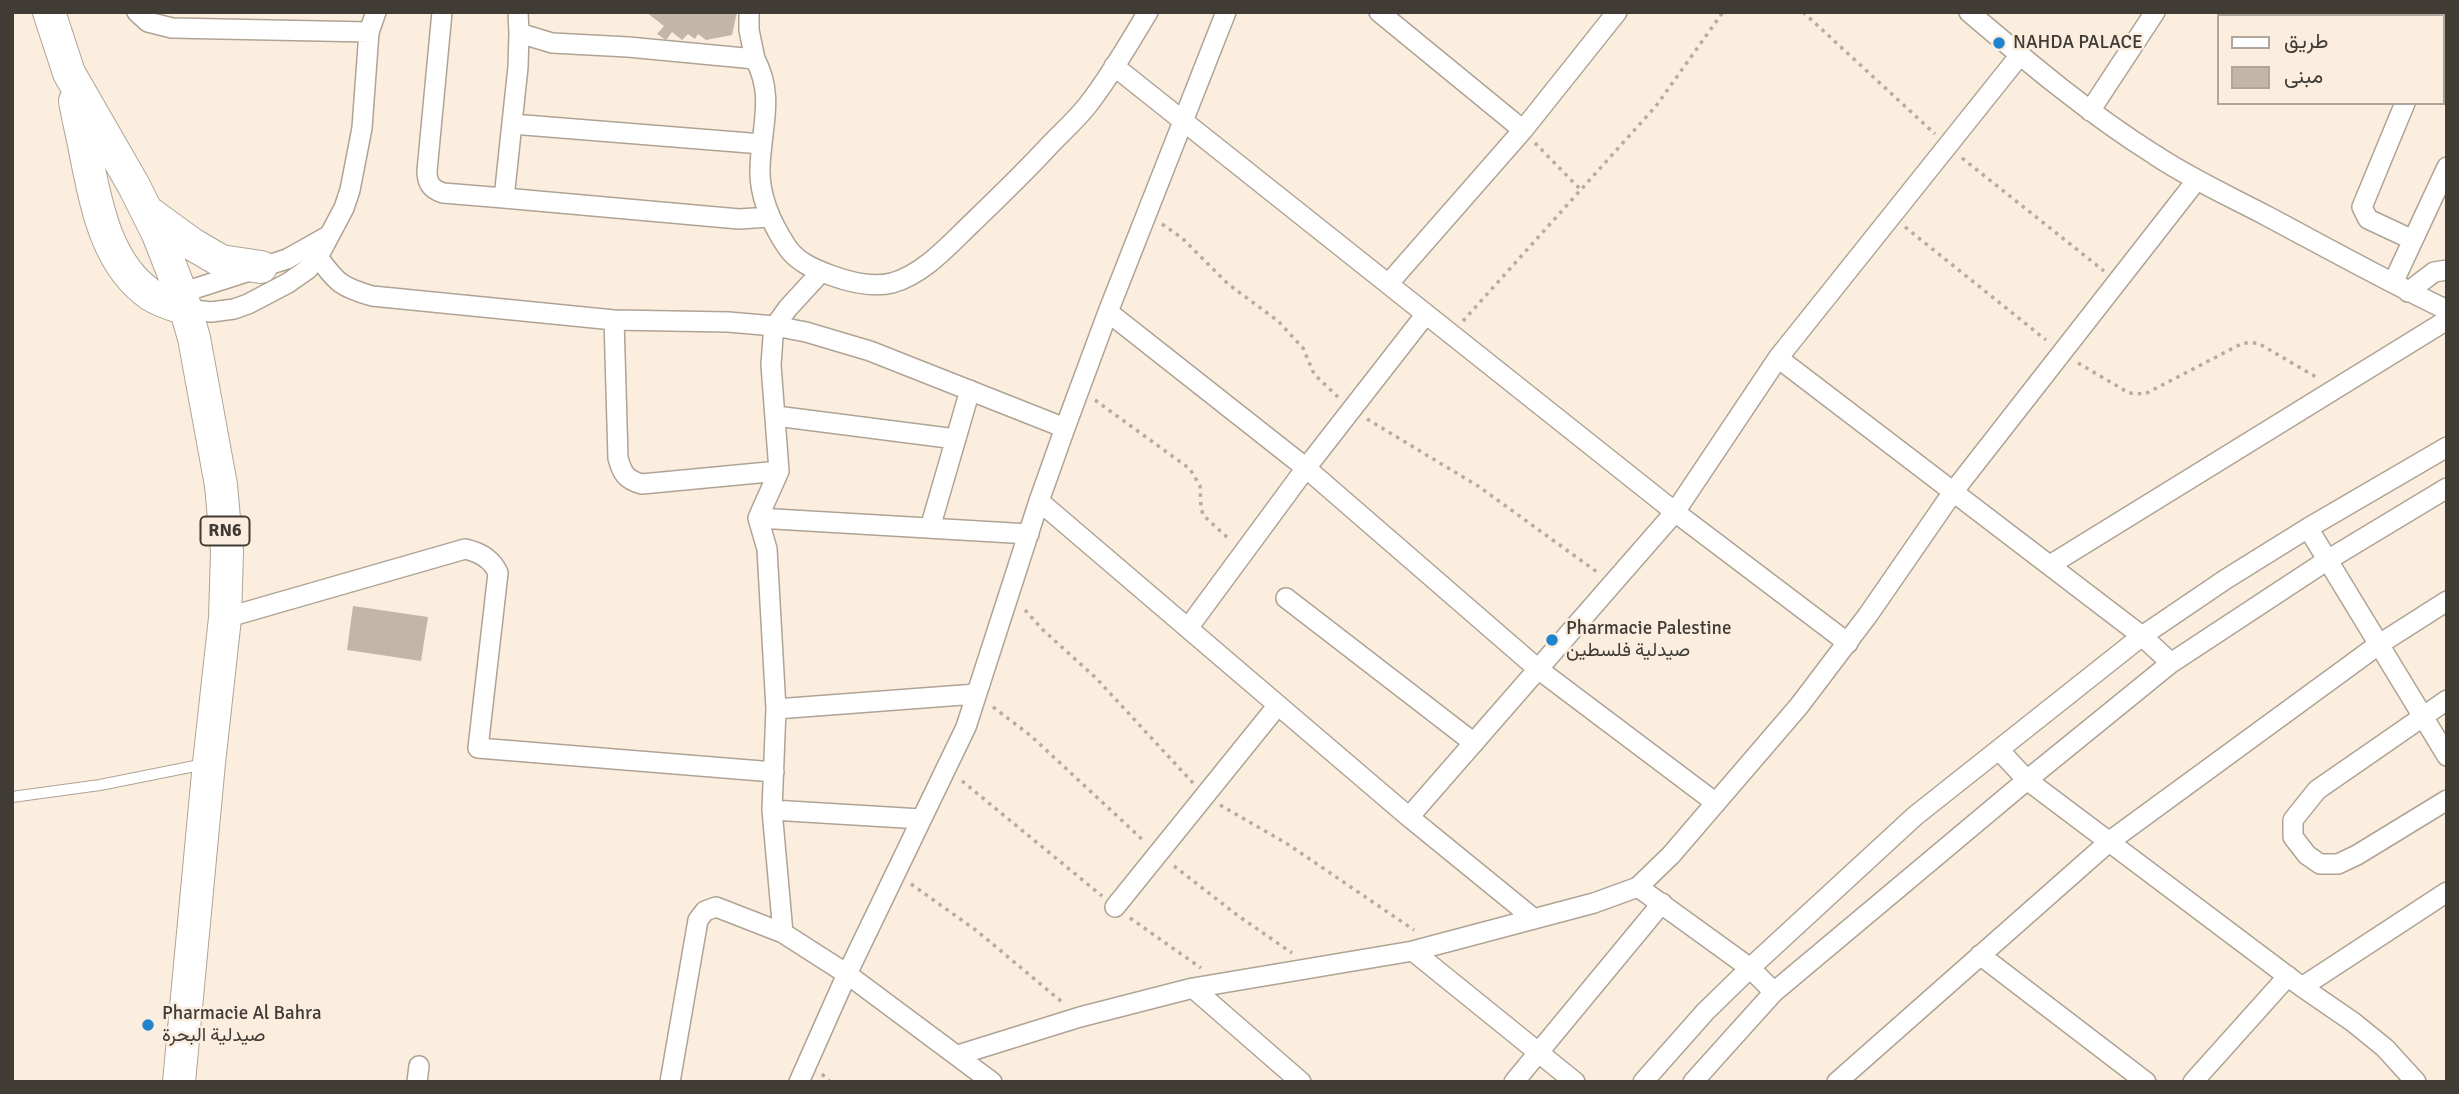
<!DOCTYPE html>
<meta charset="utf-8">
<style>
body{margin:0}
#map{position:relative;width:2459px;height:1094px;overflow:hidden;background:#fbeedf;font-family:Signika,Vazirmatn,sans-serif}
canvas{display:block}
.frame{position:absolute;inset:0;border:14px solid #403b35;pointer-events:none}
.legend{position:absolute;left:2217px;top:14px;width:228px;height:91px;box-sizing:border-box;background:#fbeedf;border:2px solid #b0a69b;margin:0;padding:9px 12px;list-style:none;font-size:21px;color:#403b35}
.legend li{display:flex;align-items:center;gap:14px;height:35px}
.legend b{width:35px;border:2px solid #b0a69b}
</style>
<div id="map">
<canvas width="2459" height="1094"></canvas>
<div class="frame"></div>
<ul class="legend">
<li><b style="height:9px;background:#fff"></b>طريق</li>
<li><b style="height:19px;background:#c3b6a9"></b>مبنى</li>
</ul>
</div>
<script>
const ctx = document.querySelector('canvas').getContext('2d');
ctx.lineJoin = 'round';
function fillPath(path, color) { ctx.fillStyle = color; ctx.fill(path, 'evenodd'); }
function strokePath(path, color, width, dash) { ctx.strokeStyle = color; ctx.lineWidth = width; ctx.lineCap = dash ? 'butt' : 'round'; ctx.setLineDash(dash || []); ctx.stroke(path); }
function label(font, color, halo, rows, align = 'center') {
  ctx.font = font + ' Signika,Vazirmatn,sans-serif'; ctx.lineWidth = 5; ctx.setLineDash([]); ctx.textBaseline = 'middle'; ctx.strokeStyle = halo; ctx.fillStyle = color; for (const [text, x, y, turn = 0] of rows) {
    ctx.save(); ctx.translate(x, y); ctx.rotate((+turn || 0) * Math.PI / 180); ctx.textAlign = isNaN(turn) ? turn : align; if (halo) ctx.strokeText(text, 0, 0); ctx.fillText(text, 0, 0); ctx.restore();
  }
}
const building = new Path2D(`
 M646,12H737L732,35L706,40L698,34L695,39L688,34L682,40L672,32L666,40L657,34L664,26Z
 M353,606L428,617L421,661L347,650Z`);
const path = new Path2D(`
 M1803,12L1935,134
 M2360,16L2362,12
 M1535,143L1580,189
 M1962,158L2104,271
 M1162,224L1182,238L1228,284L1278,321L1303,348L1314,374L1339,398
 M1905,227L2046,340
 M1463,321L1656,106L1723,12
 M2078,363L2129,393L2145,394L2243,343H2258L2316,377
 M1095,400L1190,469L1200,486L1201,507L1203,515L1230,540
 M1367,419L1478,486L1597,572
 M1025,610L1043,630L1096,678L1193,783
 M993,707L1031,736L1144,841
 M962,781L1102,896
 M1220,805L1286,843L1414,930
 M1174,866L1237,915L1292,953
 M911,884L977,931L1062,1002
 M1130,918L1201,968
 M822,1074L830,1082`);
const service = new Path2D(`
 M12,797L100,785L205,764`);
const minor = new Path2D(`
 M137,12L148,22L172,28L369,32
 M442,12L427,171C427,183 431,189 443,193L504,198L518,67L519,33
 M518,12L519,33L552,43L628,47L755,59C775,96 761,128 760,168C759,197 771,223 787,247C797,262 814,269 830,275C849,282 872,288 892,283C924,274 949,245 972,223C998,198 1023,174 1047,148C1060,134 1075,121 1087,106C1110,77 1129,43 1148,12
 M749,12V30L755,59
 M1379,12L1523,130
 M1969,12C2029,63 2088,113 2155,155C2191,179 2229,196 2267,216C2327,248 2386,281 2447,310
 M2442,16L2443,12
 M2443,44L2447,46
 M1114,66L1675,512L1848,643
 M2405,103L2362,207L2368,219L2413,240
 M2090,111L2155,12
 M512,124L762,144
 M504,198L739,219L769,217
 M318,257C337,283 341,287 372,296L614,320L728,322L775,326L806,332L870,351L1065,428
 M1389,283L1523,130L1617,12
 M2393,283L2447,167
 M2408,292L2434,272L2447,270
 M181,293L287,259L328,236
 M186,309L211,312L234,309L248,304L288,283L308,269L318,257L344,208L350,190L362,128L369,32L376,12
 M1108,312L1306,468L1538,669L1716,803
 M614,320L618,458C622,473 626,480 642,484L779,471L771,365L773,337L775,326L788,308L821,272
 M1778,358L2142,636L2171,663
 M776,416L956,439
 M779,471L758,518L767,549L776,709L772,810L783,933
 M1039,501L1409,817L1533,918
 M758,518L1029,534
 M930,528L970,390
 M2308,528L2447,756
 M2050,565L2447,320
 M1286,598L1474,743
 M225,618L465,549C479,552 492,559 498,573L478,748L774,772
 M1188,628L1306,468L1426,314
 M2447,700L2317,790L2293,820V837L2307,855L2320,864H2338L2357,855L2447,800
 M776,709L976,694
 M1999,750L2027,780L2302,987L2353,1022L2385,1048L2416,1082
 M772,810L921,819
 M1409,817L1675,512L1778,358L2020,55
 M1638,887L1750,968L1774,992
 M1115,907L1278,705
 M1413,951L1575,1082
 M1980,955L2146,1082
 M2302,987L2447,892
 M1193,988L1301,1082
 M958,1055L1080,1017L1193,988L1413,951L1594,903L1638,887L1671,855L1799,706L1868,615L1953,492L2196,181
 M417,1082L419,1066
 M670,1082L698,920L705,911L716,907L783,933L847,974L992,1082
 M799,1082L847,974L966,727L1039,501L1065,428L1108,312L1226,12
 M1514,1082L1662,903
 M1643,1082L1705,1012L1750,968L1915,816L2142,636L2226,579L2308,528L2447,447
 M1693,1082L1774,992L2027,780L2171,663L2326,561L2447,488
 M1837,1082L2110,841L2378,645L2447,601
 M2193,1082L2288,976`);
const primary = new Path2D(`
 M49,12L69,73L134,186L158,234L181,293L194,338L221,485L227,552L225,618L209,763L179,1082
 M75,101C78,119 83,137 86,155C96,204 106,264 151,295C162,302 174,305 186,309
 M148,212L192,244L221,261L261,267`);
const markers = [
 [1999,43,7,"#2083ce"],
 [1552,640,7,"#2083ce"],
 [148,1025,7,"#2083ce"]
];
const shields = [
 [225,531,49]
];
const shieldNames = [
 ["RN6",225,531]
];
const poiNames = [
 ["NAHDA PALACE",2013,43],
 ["Pharmacie Palestine",1566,629],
 ["صيدلية فلسطين",1566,651],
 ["Pharmacie Al Bahra",162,1014],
 ["صيدلية البحرة",162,1036]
];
fillPath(building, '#c3b6a9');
strokePath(service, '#afa395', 12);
strokePath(minor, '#afa395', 22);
strokePath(primary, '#afa395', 34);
strokePath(path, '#b6aca0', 3.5, [3.5, 5]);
strokePath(service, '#fff', 10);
strokePath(minor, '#fff', 19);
strokePath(primary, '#fff', 32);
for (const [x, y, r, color] of markers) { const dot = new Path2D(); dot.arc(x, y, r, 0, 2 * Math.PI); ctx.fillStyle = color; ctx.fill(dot); strokePath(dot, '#fbeedf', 2.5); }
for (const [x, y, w] of shields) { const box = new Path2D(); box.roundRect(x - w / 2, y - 14.5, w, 29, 5); ctx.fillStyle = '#fbeedf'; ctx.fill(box); strokePath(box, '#403b35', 2); }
label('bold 18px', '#403b35', null, shieldNames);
label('19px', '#403b35', '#fbeedf', poiNames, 'left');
</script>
